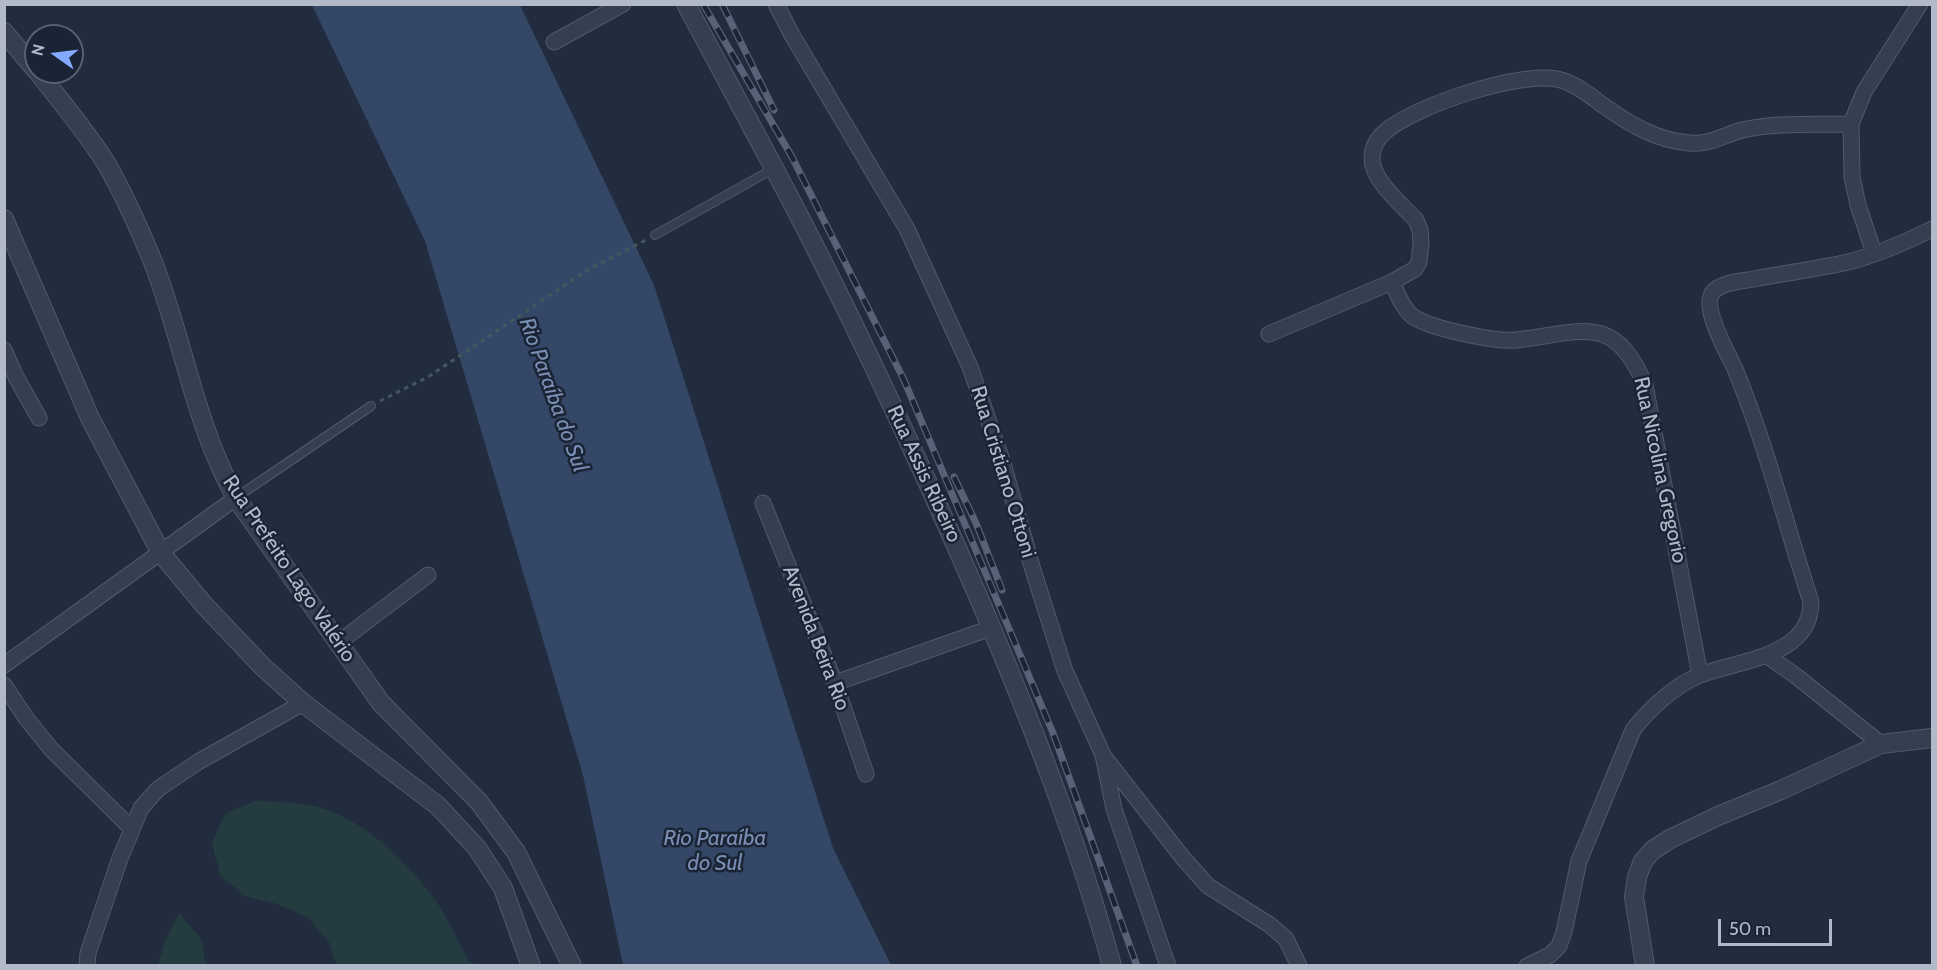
<!DOCTYPE html>
<meta charset="utf-8">
<style>
body{margin:0}
#map{position:relative;width:1937px;height:970px;overflow:hidden;background:#222c3f;font-family:Cabin,sans-serif}
canvas{display:block}
.frame{position:absolute;inset:0;border:6px solid #b2baca;pointer-events:none}
.north{position:absolute;left:24px;top:24px;width:60px;height:60px;box-sizing:border-box;background:#1b2434;border:2px solid #576070;border-radius:50%;rotate:284deg;font-size:16px;font-weight:700;line-height:24px;text-align:center;color:#b2baca}
.north::after{content:'';display:block;margin:auto;width:21px;height:27px;background:#83aaff;clip-path:polygon(50% 0,100% 100%,50% 72%,0 100%)}
.scale{position:absolute;left:1718px;top:919px;width:114px;height:27px;box-sizing:border-box;border:3px solid #b2baca;border-top:0;padding-left:8px;font-size:18px;line-height:21px;white-space:nowrap;color:#b2baca;-webkit-text-stroke:4px #1b2434;paint-order:stroke}
</style>
<div id="map">
<canvas width="1937" height="970"></canvas>
<div class="frame"></div>
<div class="north">N</div>
<div class="scale">50 m</div>
</div>
<script>
const ctx = document.querySelector('canvas').getContext('2d');
ctx.lineJoin = 'round';
function fillPath(path, color) { ctx.fillStyle = color; ctx.fill(path, 'evenodd'); }
function strokePath(path, color, width, dash) { ctx.strokeStyle = color; ctx.lineWidth = width; ctx.lineCap = dash ? 'butt' : 'round'; ctx.setLineDash(dash || []); ctx.stroke(path); }
function label(font, color, halo, rows, align = 'center') {
  ctx.font = font + ' Cabin,sans-serif'; ctx.lineWidth = 5; ctx.setLineDash([]); ctx.textBaseline = 'middle'; ctx.strokeStyle = halo; ctx.fillStyle = color; for (const [text, x, y, turn = 0] of rows) {
    ctx.save(); ctx.translate(x, y); ctx.rotate((+turn || 0) * Math.PI / 180); ctx.textAlign = isNaN(turn) ? turn : align; if (halo) ctx.strokeText(text, 0, 0); ctx.fillText(text, 0, 0); ctx.restore();
  }
}
const green = new Path2D(`
 M255,801C280,802 305,802 328,810C370,825 411,866 436,901C449,920 458,942 469,962L484,965H336L329,942L307,917L277,904L245,896L220,875L212,843L225,814Z
 M179,913L201,939L206,965H158L165,941Z`);
const water = new Path2D(`
 M312,5H520L654,285L833,848L891,965H623L583,775L425,241Z`);
const path = new Path2D(`
 M380,401L428,377L589,269L646,240`);
const service = new Path2D(`
 M655,235L773,169
 M237,497L371,406`);
const minor = new Path2D(`
 M776,4L792,35L907,229L970,367L1002,460L1033,570L1065,671L1103,755L1114,809L1168,966
 M554,42L623,4
 M1874,253L1858,205L1852,177L1851,124L1864,92L1920,4
 M1392,282C1397,293 1401,305 1410,314C1424,328 1496,342 1516,340C1580,333 1614,311 1645,385L1700,675
 M1269,334L1392,282L1415,269L1419,262L1421,243L1420,230L1416,220C1402,205 1372,180 1372,159C1372,148 1377,138 1386,131C1415,106 1523,69 1561,80C1575,84 1588,94 1600,103C1626,122 1656,141 1690,143C1709,145 1724,135 1742,130C1777,122 1815,125 1851,124
 M4,350L16,377L39,418
 M763,503L835,683L866,774
 M338,643L428,575
 M1766,655L1796,676L1881,744
 M4,665L236,498
 M835,683L991,628
 M4,685L26,718L51,749L131,828
 M1105,758L1183,858L1208,886L1270,925L1286,939L1299,966
 M87,966L88,953L119,861L141,808L158,789L198,762L303,703
 M1527,966L1550,955L1559,946L1564,932L1579,861L1633,730C1650,708 1674,686 1700,675C1739,660 1811,657 1811,602C1786,525 1766,444 1735,369C1728,353 1698,303 1715,290C1724,282 1743,281 1754,279C1785,273 1817,269 1848,262C1877,255 1906,242 1932,229`);
const tertiary = new Path2D(`
 M686,4C715,59 745,113 774,168C849,309 917,455 981,603C1031,721 1078,841 1112,966
 M4,32L36,70
 M38,72C61,102 86,131 106,163C124,194 139,228 153,262C183,339 195,425 236,498L381,703L479,802L516,852L572,966
 M4,219L90,418L161,553L205,606L263,667L303,703L438,806L477,848L503,888L531,966
 M1645,966L1634,897L1637,877L1643,861L1653,850L1670,839L1718,816L1781,790L1881,744L1932,738`);
const rail = new Path2D(`
 M703,4L792,157L904,380L1053,733L1137,966
 M722,4L774,110
 M954,477L976,523L1002,590`);
const streetNames = [
 ["Rua Nicolina Gregorio",1660,470,78],
 ["Rua Cristiano Ottoni",1003,472,73],
 ["Rua Assis Ribeiro",924,474,65],
 ["Rua Prefeito Lago Valério",289,569,56],
 ["Avenida Beira Rio",816,638,69]
];
const waterNames = [
 ["Rio Paraíba do Sul",553,395,70],
 ["Rio Paraíba",715,839],
 ["do Sul",715,864]
];
fillPath(green, '#243b40');
fillPath(water, '#354767');
strokePath(service, '#515a6a', 10);
strokePath(minor, '#515a6a', 17);
strokePath(tertiary, '#515a6a', 20);
strokePath(path, '#42585d', 3, [4.5, 4.5]);
strokePath(service, '#363f4f', 8);
strokePath(minor, '#363f4f', 15);
strokePath(tertiary, '#363f4f', 18);
strokePath(rail, '#586276', 7);
strokePath(rail, '#1b2434', 4.5, [14]);
label('21px', '#b2baca', '#1b2434', streetNames);
label('italic 22px', '#788eb3', '#1b2434', waterNames);
</script>
